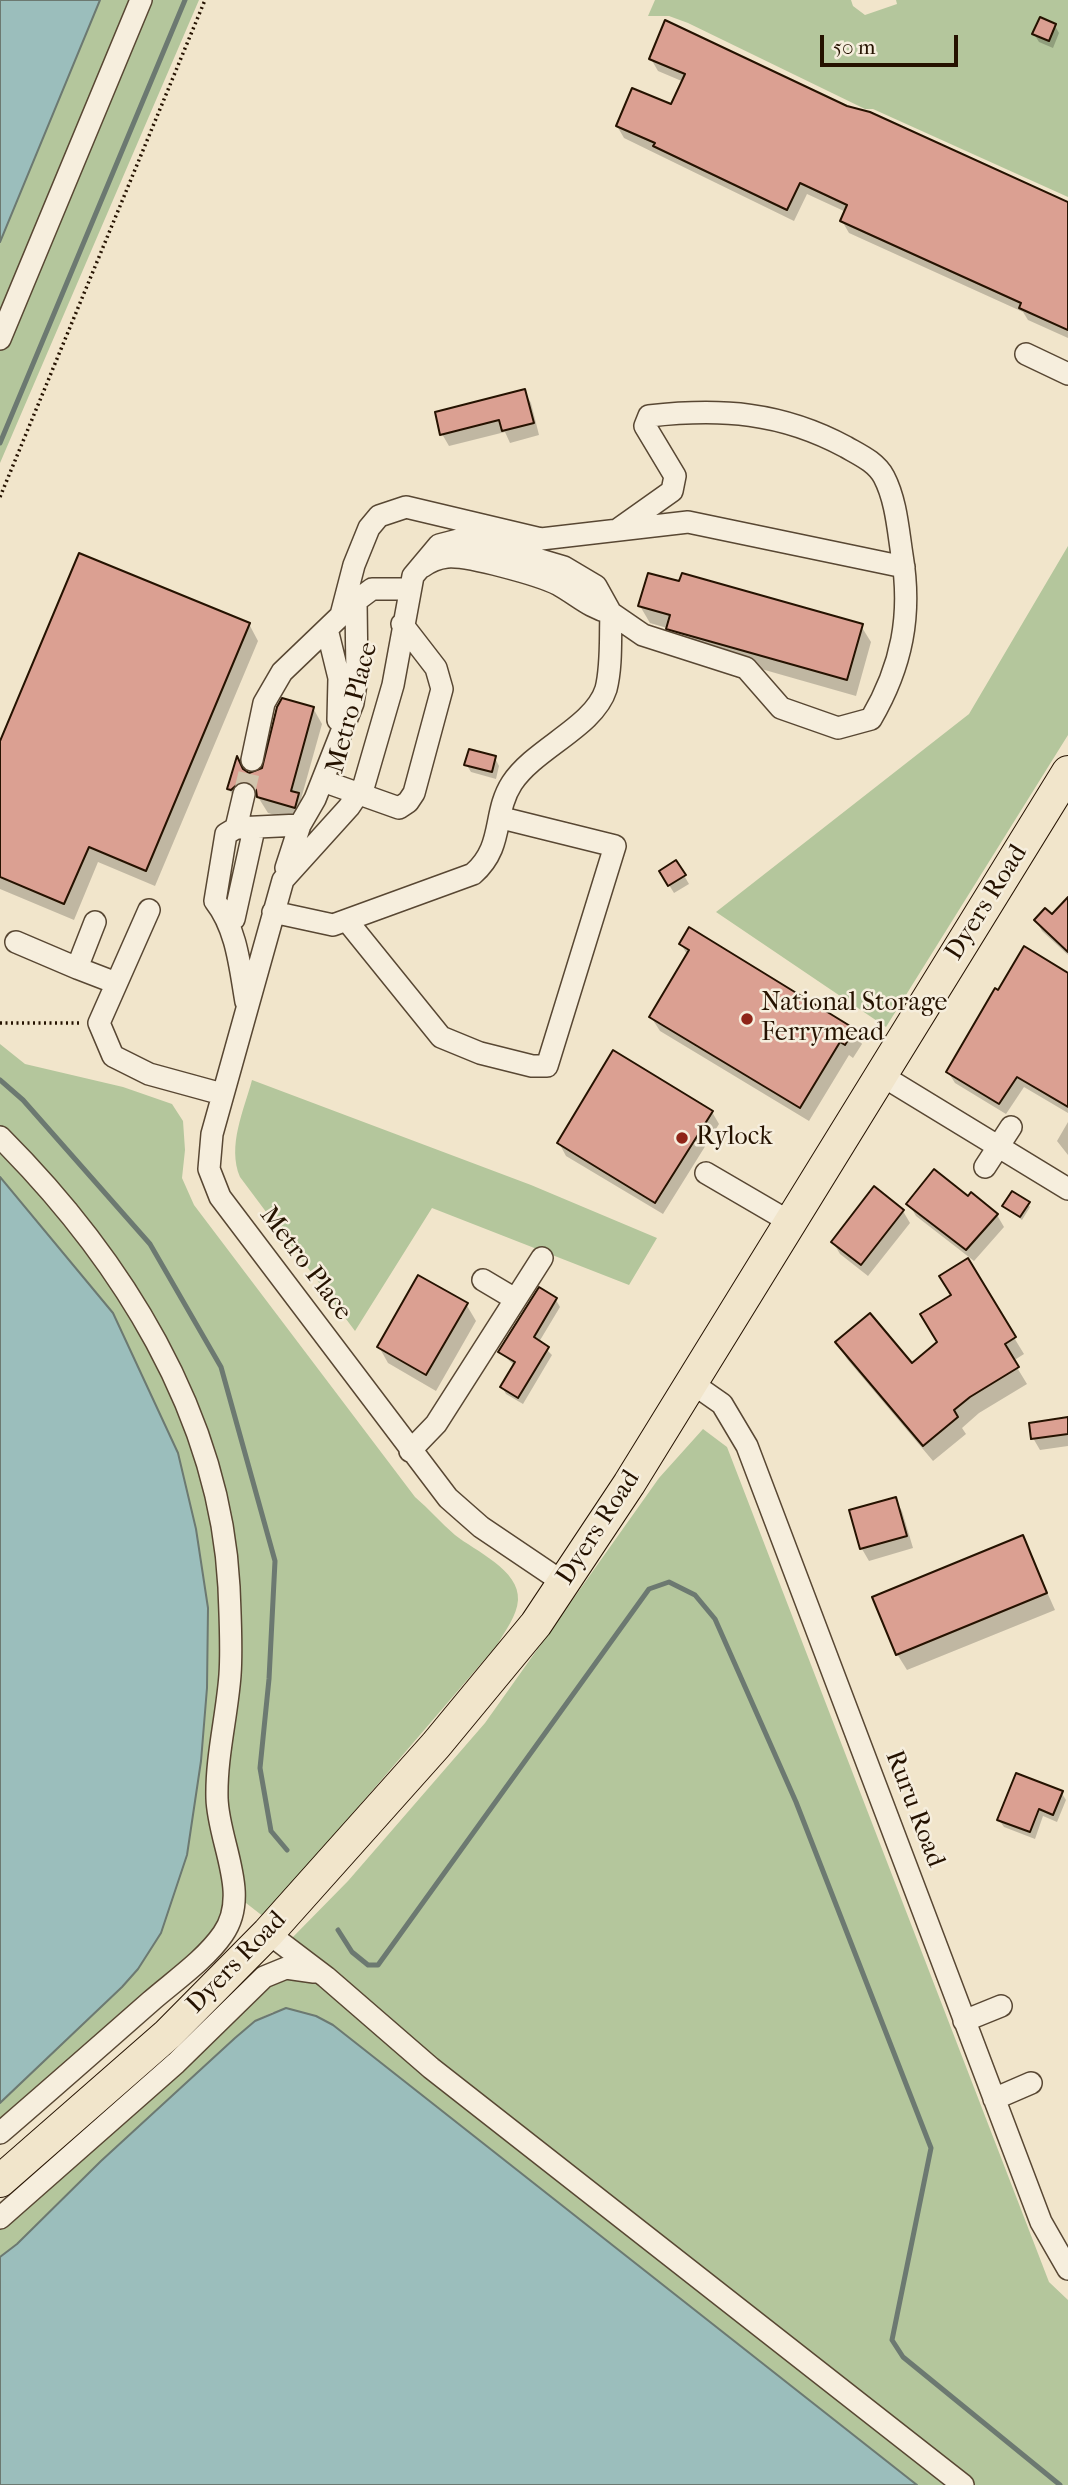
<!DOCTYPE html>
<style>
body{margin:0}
#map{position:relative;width:1068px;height:2485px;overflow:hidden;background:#f1e5cb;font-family:"IM FELL French Canon",serif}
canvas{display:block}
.scale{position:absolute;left:820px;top:35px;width:138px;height:32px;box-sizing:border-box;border:4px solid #251200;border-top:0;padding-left:9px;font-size:21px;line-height:24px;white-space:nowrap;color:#251200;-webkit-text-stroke:5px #f6eedd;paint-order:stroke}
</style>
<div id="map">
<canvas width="1068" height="2485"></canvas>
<div class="scale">50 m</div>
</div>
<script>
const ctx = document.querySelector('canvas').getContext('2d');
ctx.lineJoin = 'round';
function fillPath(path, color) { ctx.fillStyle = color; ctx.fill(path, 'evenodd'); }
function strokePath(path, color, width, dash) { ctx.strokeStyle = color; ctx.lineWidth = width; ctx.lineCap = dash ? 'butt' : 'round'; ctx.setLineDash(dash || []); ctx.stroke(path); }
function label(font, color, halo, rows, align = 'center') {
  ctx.font = font + ' "IM FELL French Canon",serif'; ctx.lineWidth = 5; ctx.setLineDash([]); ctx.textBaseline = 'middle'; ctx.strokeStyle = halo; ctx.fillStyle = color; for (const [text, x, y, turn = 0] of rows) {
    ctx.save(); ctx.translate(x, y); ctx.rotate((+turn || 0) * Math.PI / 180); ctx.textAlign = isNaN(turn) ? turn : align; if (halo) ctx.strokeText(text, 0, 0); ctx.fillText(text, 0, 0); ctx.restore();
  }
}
const green = new Path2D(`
 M100,0H199L0,463V242Z
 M655,0H851L853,6L865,15L897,4L896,0H1068V197L873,109H865L688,23L669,16H648Z
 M1068,546V735L886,1027L716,912L969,714Z
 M0,1044L25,1064L123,1087L172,1104L183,1121L185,1150L182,1178L194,1205L415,1497C429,1509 441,1523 455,1535C475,1551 520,1570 518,1600C517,1616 505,1631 497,1645L264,1917L228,1889L219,1919L205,1941L0,2131V2103L122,1987L138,1969L161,1933L187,1855L207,1688L208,1608L196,1529L178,1453L113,1313L0,1177Z
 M252,1080L531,1185L657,1238L629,1285L432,1208L355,1331L240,1177C227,1146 244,1110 252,1080Z
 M703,1429L727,1447L1049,2282L1068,2300V2485H917L333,2025L273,2012L255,2021L235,2038L101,2161L17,2244L0,2257V2225L275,1977L290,1940L348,1881L485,1723L659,1478Z`);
const water = new Path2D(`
 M0,0H100L0,242Z
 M0,1177L113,1313L178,1453L196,1529L208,1608L207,1688L201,1761L187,1855L161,1933L138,1969L122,1987L0,2103Z
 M286,2008L316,2016L333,2025L917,2485H0V2257L17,2244L101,2161L235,2038L255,2021Z`);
const shadow = new Path2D(`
 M1055,26L1059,33L1053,48L1039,42L1034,34Z
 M651,59L846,108L1068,204V338L1028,320L1023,312L849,233L842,221L846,212L807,194L794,221L624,138L617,126L672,106L684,82L658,71Z
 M524,391L531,403L539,435L510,443L505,432L449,446L442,434Z
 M640,606L861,626L871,642L856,696L677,645L667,628L650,623Z
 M249,624L258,641L155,886L98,862L74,920L0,889V745Z
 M313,708L322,724L301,799L307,810L303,823L268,813L258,797H249L238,805L229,789L244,772L248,775L264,770ZM242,774L254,785L257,793L240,777Z
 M495,758L499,766L496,779L471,772L466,764Z
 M676,862L689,884L674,893L661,872Z
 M1068,914V955L1042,931L1036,920Z
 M681,944L853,1030L862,1044L853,1058L849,1055L809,1121L660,1031L651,1017L688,956Z
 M1068,975V1113L1024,1087L1006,1114L955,1083L948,1072L999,992Z
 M712,1112L719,1124L663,1214L566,1156L559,1143Z
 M1068,1122V1155L1057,1141Z
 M968,1198L997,1215L1004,1227L974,1261L916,1216L909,1204Z
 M1028,1204L1030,1207L1022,1220L1004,1206Z
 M903,1211L910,1223L868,1276L840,1254L833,1242Z
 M967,1261L1024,1354L1013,1361L1027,1384L979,1413L962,1428L966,1434L933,1461L847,1359L837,1342L912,1365L939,1343Z
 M556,1300L560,1307L539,1342L552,1355L523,1404L506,1394L502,1387L515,1366L500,1352Z
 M466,1304L476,1321L436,1391L388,1363L379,1347Z
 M1068,1420V1446L1040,1450L1033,1438Z
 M895,1499L902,1511L913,1548L869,1561L862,1549L851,1511Z
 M1023,1538L1055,1610L907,1670L897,1654Z
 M1061,1792L1066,1800L1057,1822L1043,1816L1035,1839L1004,1827L999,1820Z`);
const stream = new Path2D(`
 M0,443L185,0
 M0,1080L23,1100L150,1244L221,1367L275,1561L269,1679L260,1768L271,1831L287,1850
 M338,1930L352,1952L368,1965H378L649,1589L669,1582L695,1595L715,1619L796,1802L931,2148L892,2340L903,2357L1060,2485`);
const building = new Path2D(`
 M1040,17L1056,24L1049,41L1032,34Z
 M665,20L847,106L870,112L1068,202V330L1019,308L1021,303L840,221L847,205L800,183L787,210L653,146L655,143L616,126L632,88L671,104L685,74L649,59Z
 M525,389L534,423L502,431L499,420L440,435L435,412Z
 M79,553L250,623L146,871L89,847L64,904L0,877V741Z
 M648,573L679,581L682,573L863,624L847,680L666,629L670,615L638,606Z
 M282,698L314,707L291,791L299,793L295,808L257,797L256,790L248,781L240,782L231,790L227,789L237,756L243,769L249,773L262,768L277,707Z
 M469,749L496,756L492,772L464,765Z
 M676,860L686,875L668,886L659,871Z
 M1068,897V952L1034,920L1045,908L1052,914Z
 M689,927L855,1029L845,1045L840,1042L800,1108L649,1017L689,950L679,944Z
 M1024,946L1068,973V1107L1017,1077L999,1104L946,1072L995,988L998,990Z
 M613,1050L713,1111L655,1203L557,1143Z
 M934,1169L968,1196L971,1192L998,1214L966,1250L906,1204Z
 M874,1186L904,1210L861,1265L831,1242Z
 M1012,1191L1030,1202L1020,1217L1002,1206Z
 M968,1258L1016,1337L1005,1344L1019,1367L970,1397L954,1410L958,1417L923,1446L835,1342L870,1313L912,1363L937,1342L920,1314L951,1295L939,1276Z
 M418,1275L468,1303L426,1375L377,1347Z
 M539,1287L557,1298L534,1337L549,1347L518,1398L500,1387L515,1362L498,1352Z
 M1068,1417V1434L1031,1439L1029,1423Z
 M896,1497L907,1536L860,1549L849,1510Z
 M1023,1535L1047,1593L896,1655L872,1597Z
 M1016,1773L1063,1791L1053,1815L1039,1809L1030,1832L997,1820Z`);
const minorTunnel = new Path2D(`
 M244,794L252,760`);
const path = new Path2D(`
 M0,497L205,0
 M0,1023H82`);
const minor = new Path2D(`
 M0,339L141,0
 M1026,354L1068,374
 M422,567C430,561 437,558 447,557C467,555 540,575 559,585C577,595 590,608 611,613
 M341,615L354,565L369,528L379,516L406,507L541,539L688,522L904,567
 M327,629L339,678L338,720
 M252,760L264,703L282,672L356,601L372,589H410
 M323,781L399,808L408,802L414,793L442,689L436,668L402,624
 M236,828L244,794
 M286,868L300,825L315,799L353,703L357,677L356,601
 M149,910L99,1023L113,1056L149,1074L222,1094
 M273,912L333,925L473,874C505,846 492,814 512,783C535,748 594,727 606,689C612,666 610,637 611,613
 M234,919L254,829
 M348,922L441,1037L480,1053L532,1066H547L615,846L502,818
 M16,942L77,968L95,922
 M77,968L116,983
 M246,1002C240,968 237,929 215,901L226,834L236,828L300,825
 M881,1075L1068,1189
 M0,1137C120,1257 220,1413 229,1587C230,1616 232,1647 230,1675C227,1716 216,1757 217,1798C218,1842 251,1894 223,1934C205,1960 174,1981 150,2002C100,2046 50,2090 0,2133
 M985,1167L1011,1127
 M706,1173L790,1222
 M483,1280L515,1299
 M692,1383L722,1404L747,1446L1041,2222L1068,2269
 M410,1451L436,1424L542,1258
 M564,1583L481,1527L448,1498L220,1197L209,1169L212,1134L283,880L349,807L364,785L393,685L413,576L439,545L466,538L564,567L596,586L611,613L643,635L746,668L781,708L838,728L871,719C902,666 912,615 902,555C898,529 896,500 884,477C876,462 860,455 846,447C781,412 721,408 649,416L645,426L675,476L672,491L617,530
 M268,1933L326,1977L431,2068L963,2485
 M964,2021L1001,2006
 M994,2099L1031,2083
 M0,2218L176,2063L264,1977L286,1968L314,1972`);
const highway = new Path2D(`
 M0,2181L168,2034L268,1933L436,1745L536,1624L629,1484L1068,772`);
const markers = [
 [747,1019,7,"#8f2418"],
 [682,1138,7,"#8f2418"]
];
const streetNames = [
 ["Metro Place",353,708,-75],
 ["Dyers Road",987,903,-58],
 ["Metro Place",305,1264,53],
 ["Dyers Road",599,1528,-57],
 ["Ruru Road",914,1809,69],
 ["Dyers Road",237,1963,-46]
];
const poiNames = [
 ["National Storage",761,1004],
 ["Ferrymead",761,1034],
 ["Rylock",696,1138]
];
fillPath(green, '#b4c69c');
fillPath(water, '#9bbebc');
strokePath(water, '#6c7971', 2);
fillPath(shadow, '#0003');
strokePath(stream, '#6c7971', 5);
fillPath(building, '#dba092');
strokePath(building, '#251200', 2);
strokePath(minorTunnel, '#d2c5ad', 21, [21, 10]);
strokePath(minor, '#584733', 24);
strokePath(highway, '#251200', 34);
strokePath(path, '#251200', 3.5, [2, 3.5]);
strokePath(minor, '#f6eedd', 21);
strokePath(highway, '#f1e5cb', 32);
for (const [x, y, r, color] of markers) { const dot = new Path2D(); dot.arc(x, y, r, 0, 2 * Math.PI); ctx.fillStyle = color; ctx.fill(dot); strokePath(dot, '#f6eedd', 2.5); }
label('26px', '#251200', '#f6eedd', streetNames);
label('26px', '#251200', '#f6eedd', poiNames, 'left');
</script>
